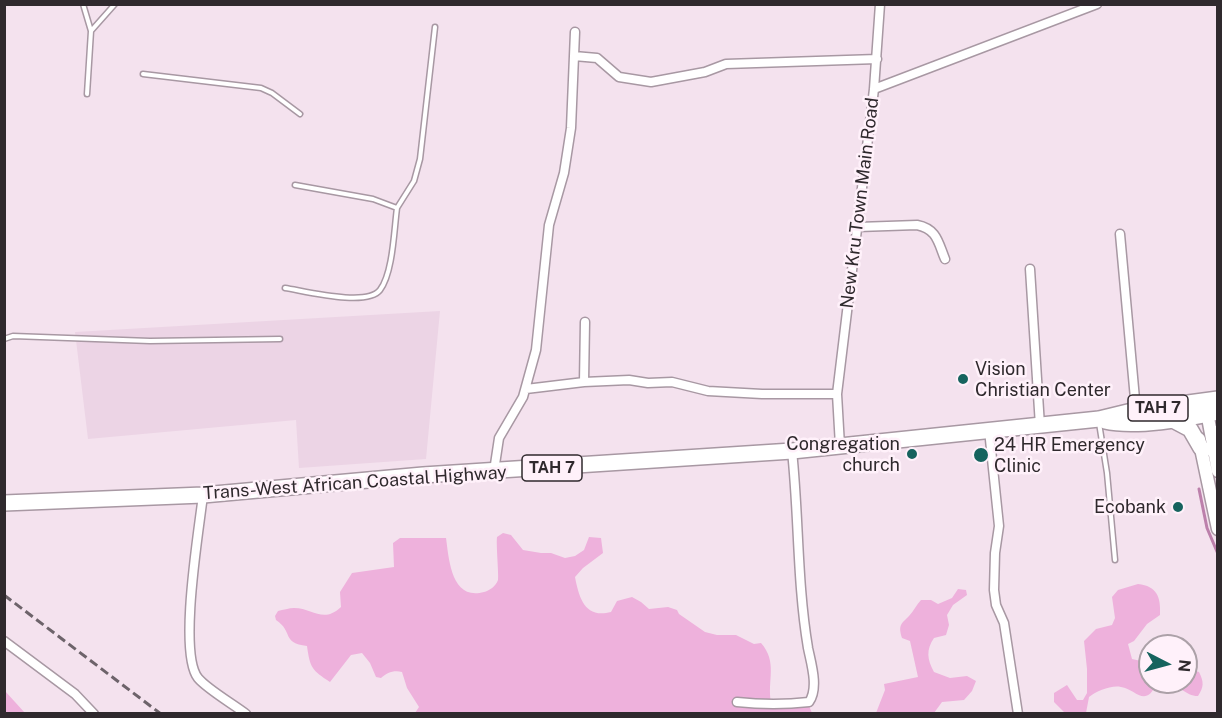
<!DOCTYPE html>
<style>
body{margin:0}
#map{position:relative;width:1222px;height:718px;overflow:hidden;background:#f4e2ee;font-family:"Public Sans",sans-serif}
canvas{display:block}
.frame{position:absolute;inset:0;border:6px solid #2f292d;pointer-events:none}
.north{position:absolute;left:1138px;top:634px;width:60px;height:60px;box-sizing:border-box;background:#fff1fa;border:2px solid #aca1a8;border-radius:50%;rotate:96deg;font-size:16px;font-weight:700;line-height:24px;text-align:center;color:#2f292d}
.north::after{content:'';display:block;margin:auto;width:21px;height:27px;background:#16635e;clip-path:polygon(50% 0,100% 100%,50% 72%,0 100%)}
</style>
<div id="map">
<canvas width="1222" height="718"></canvas>
<div class="frame"></div>
<div class="north">N</div>
</div>
<script>
const ctx = document.querySelector('canvas').getContext('2d');
ctx.lineJoin = 'round';
function fillPath(path, color) { ctx.fillStyle = color; ctx.fill(path, 'evenodd'); }
function strokePath(path, color, width, dash) { ctx.strokeStyle = color; ctx.lineWidth = width; ctx.lineCap = dash ? 'butt' : 'round'; ctx.setLineDash(dash || []); ctx.stroke(path); }
function label(font, color, halo, rows, align = 'center') {
  ctx.font = font + ' "Public Sans",sans-serif'; ctx.lineWidth = 5; ctx.setLineDash([]); ctx.textBaseline = 'middle'; ctx.strokeStyle = halo; ctx.fillStyle = color; for (const [text, x, y, turn = 0] of rows) {
    ctx.save(); ctx.translate(x, y); ctx.rotate((+turn || 0) * Math.PI / 180); ctx.textAlign = isNaN(turn) ? turn : align; if (halo) ctx.strokeText(text, 0, 0); ctx.fillText(text, 0, 0); ctx.restore();
  }
}
const built = new Path2D(`
 M440,311L426,459L299,468L296,420L88,439L75,332Z`);
const green = new Path2D(`
 M503,533L511,535L523,550L541,553H551L565,558L575,556L584,550L589,537L601,538L603,553L583,568L575,577C579,598 585,619 611,612L617,601L632,597L641,602L649,609L668,607L677,610L679,614L705,632L717,635H736L754,644L761,643C778,662 767,681 771,702L809,706L812,713H415L419,707L407,688L402,672C393,670 387,673 381,678L376,677L370,663L362,653L351,655L330,682C312,670 310,668 307,646C281,643 294,632 276,620L275,616L278,611C283,610 289,608 294,608C313,608 323,624 341,607L340,592L352,573L394,567L393,543L400,538H446C449,559 451,601 484,592C489,591 496,586 498,580C499,576 496,545 497,537Z
 M1138,584C1157,586 1161,597 1160,615L1147,624L1134,641L1128,644L1132,659L1150,663V682H1166L1157,683C1145,709 1136,689 1121,687C1111,685 1097,691 1089,697L1086,713H1065L1054,702V693L1067,685L1077,700H1083L1087,693V669L1084,641L1096,629L1112,625L1115,618L1112,597L1118,590Z
 M958,589L966,590L967,595L953,605L947,615L949,625L946,635L934,638C926,650 927,659 934,672L950,678L967,676L976,681L972,691L964,700L942,702L934,713H876L885,690L884,684L918,677L910,641L902,638C898,625 901,624 909,616C914,611 916,605 921,600H931L938,604L952,598Z
 M1186,668L1199,672C1204,682 1204,687 1198,696C1185,696 1180,685 1168,682H1186Z
 M4,691H5L25,713H5Z`);
const stream = new Path2D(`
 M1199,489L1207,528L1218,554`);
const lane = new Path2D(`
 M83,4L91,31L87,94
 M91,31L115,4
 M143,74L261,88L272,93L300,114
 M295,185L373,199L397,208L414,181L420,159L435,27
 M285,288C305,291 367,307 380,290C393,273 394,230 397,208
 M4,339L13,336L150,341L280,339
 M1099,423L1107,473L1115,560`);
const street = new Path2D(`
 M574,56L597,58L619,77L651,82L705,72L726,64L877,59
 M874,89L1097,4
 M858,227L917,225C937,229 938,242 945,259
 M1120,234L1136,410
 M1030,269L1040,426
 M584,382L585,322
 M526,389L584,382L629,380L648,383L672,382L708,391L762,394H837
 M989,430L999,526L995,553L994,590L996,605L1004,623L1018,714
 M840,446L837,394L874,89L880,4
 M494,471L499,438L523,397L536,350L549,225L564,173L571,128L575,32
 M203,495C199,530 178,653 198,678C207,689 233,704 246,714
 M4,641L75,694L94,714
 M737,702C763,705 784,705 809,702C819,688 811,663 808,648C797,583 799,516 792,451`);
const secondary = new Path2D(`
 M1206,407L1218,471
 M1199,439L1218,529`);
const highway = new Path2D(`
 M1173,420L1190,429L1201,448
 M1105,421C1134,428 1187,419 1218,412
 M1213,449L1218,433
 M4,503L203,495L423,475L792,451L1099,419L1136,410L1218,399`);
const rail = new Path2D(`
 M4,595L161,714`);
const markers = [
 [963,379,6,"#16635e"],
 [912,454,6,"#16635e"],
 [981,455,8,"#16635e"],
 [1178,507,6,"#16635e"]
];
const shields = [
 [1158,408,60],
 [552,468,60]
];
const shieldNames = [
 ["TAH 7",1158,408],
 ["TAH 7",552,468]
];
const streetNames = [
 ["New Kru Town Main Road",860,203,-83],
 ["Trans-West African Coastal Highway",355,483,-4]
];
const poiNames = [
 ["Vision",975,369],
 ["Christian Center",975,390],
 ["Congregation",900,444,"right"],
 ["church",900,465,"right"],
 ["24 HR Emergency",994,445],
 ["Clinic",994,466],
 ["Ecobank",1166,507,"right"]
];
fillPath(built, '#ecd4e5');
fillPath(green, '#eeb1dc');
strokePath(stream, '#bc80ab', 3);
strokePath(lane, '#a898a3', 7);
strokePath(street, '#a898a3', 11);
strokePath(secondary, '#a898a3', 15);
strokePath(highway, '#a898a3', 18);
strokePath(lane, '#fff', 4);
strokePath(street, '#fff', 8);
strokePath(secondary, '#fff', 12);
strokePath(highway, '#fff', 15);
strokePath(rail, '#6d636a', 3, [9, 4.5]);
for (const [x, y, r, color] of markers) { const dot = new Path2D(); dot.arc(x, y, r, 0, 2 * Math.PI); ctx.fillStyle = color; ctx.fill(dot); strokePath(dot, '#fff1fa', 2); }
for (const [x, y, w] of shields) { const box = new Path2D(); box.roundRect(x - w / 2, y - 13, w, 26, 4.5); ctx.fillStyle = '#fff1fa'; ctx.fill(box); strokePath(box, '#2f292d', 1.5); }
label('bold 16px', '#2f292d', null, shieldNames);
label('18px', '#2f292d', '#fff1fa', streetNames);
label('18px', '#2f292d', '#fff1fa', poiNames, 'left');
</script>
